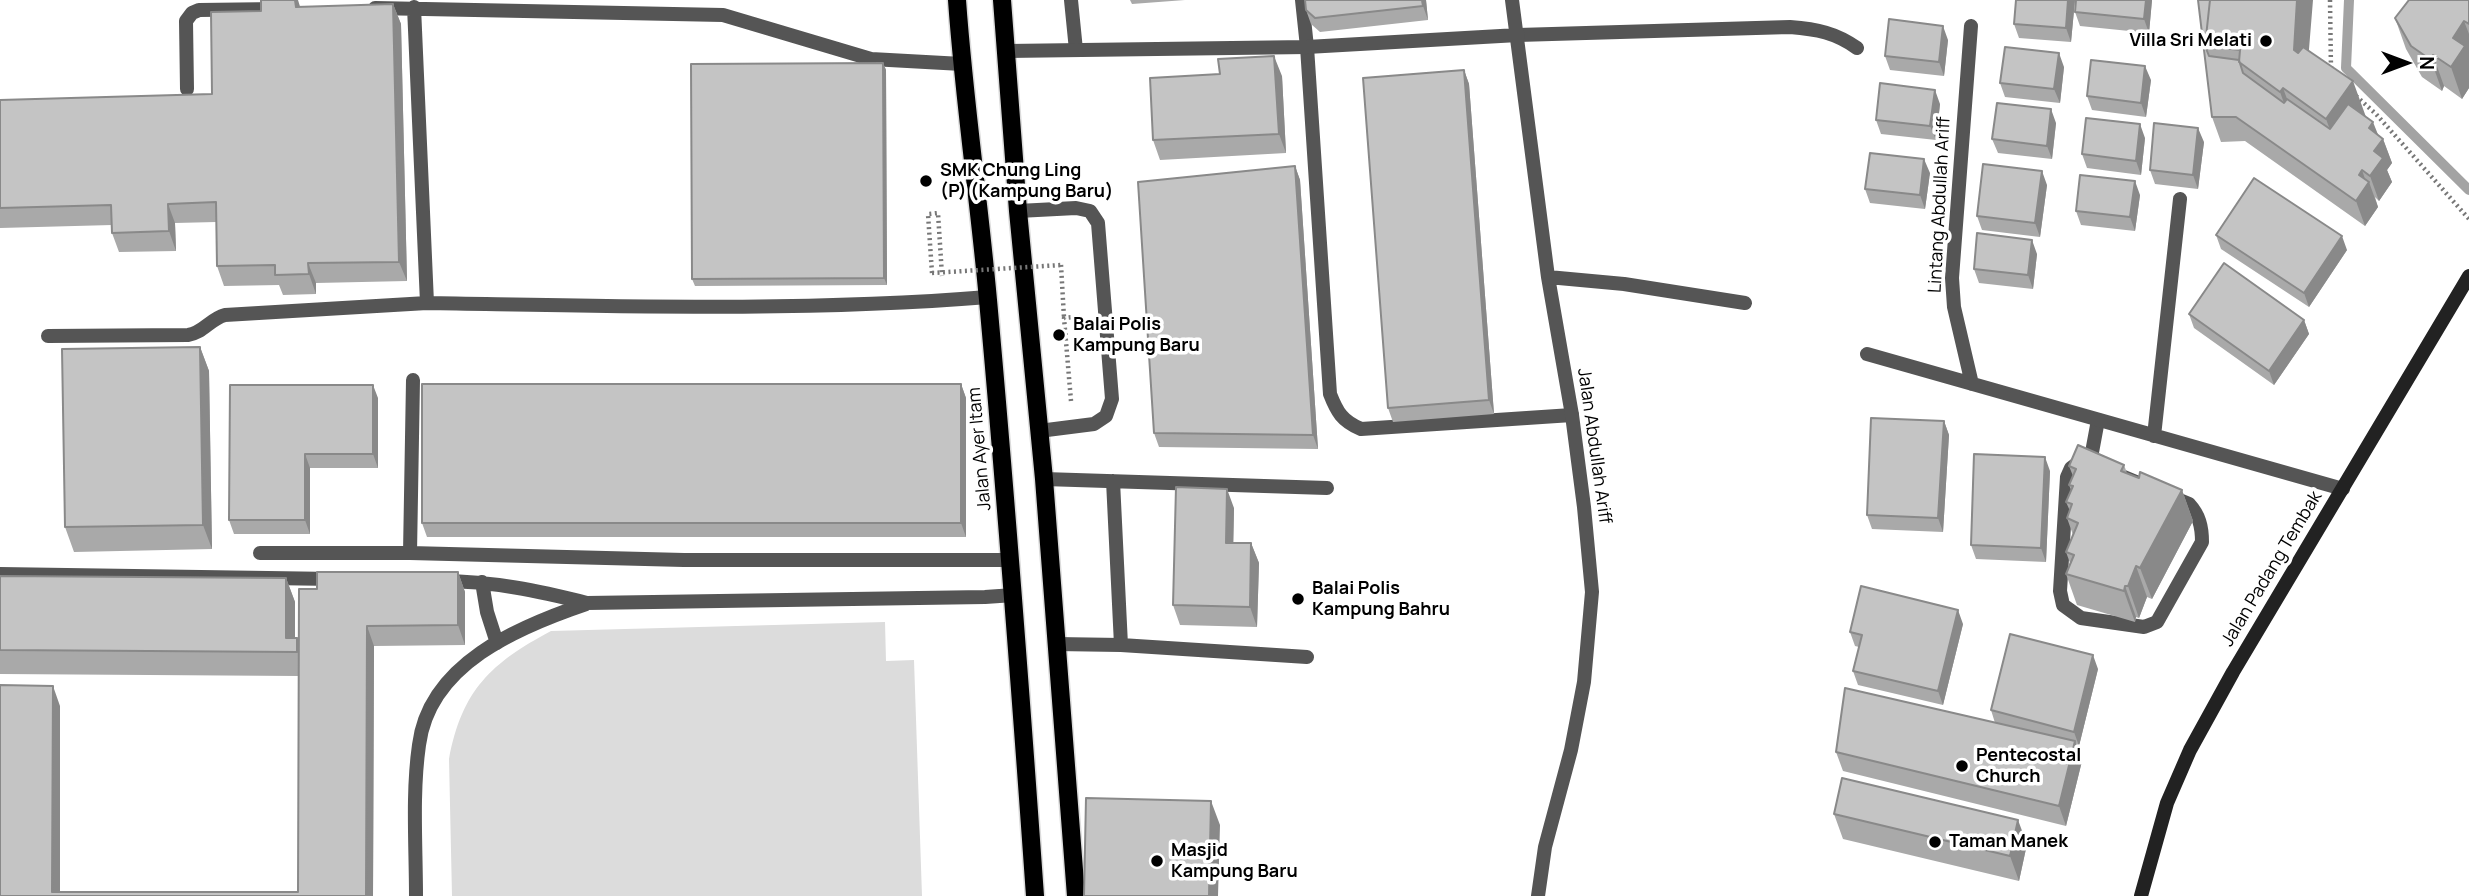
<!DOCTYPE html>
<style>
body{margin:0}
#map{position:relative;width:2469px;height:896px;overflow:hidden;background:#fff;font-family:Manrope,sans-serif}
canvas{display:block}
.north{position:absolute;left:2371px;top:28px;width:70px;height:70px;-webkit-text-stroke:5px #fff;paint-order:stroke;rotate:90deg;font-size:19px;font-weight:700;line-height:28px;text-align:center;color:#000}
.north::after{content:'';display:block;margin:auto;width:24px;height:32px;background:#000;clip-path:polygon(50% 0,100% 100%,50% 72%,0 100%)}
</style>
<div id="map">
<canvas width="2469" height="896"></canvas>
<div class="north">N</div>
</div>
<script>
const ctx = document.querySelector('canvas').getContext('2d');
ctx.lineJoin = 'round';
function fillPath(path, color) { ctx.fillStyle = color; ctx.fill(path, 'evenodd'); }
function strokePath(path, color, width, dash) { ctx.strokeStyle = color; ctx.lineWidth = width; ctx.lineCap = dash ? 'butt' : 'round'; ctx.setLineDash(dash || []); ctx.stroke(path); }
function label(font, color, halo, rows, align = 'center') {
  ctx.font = font + ' Manrope,sans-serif'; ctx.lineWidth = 7; ctx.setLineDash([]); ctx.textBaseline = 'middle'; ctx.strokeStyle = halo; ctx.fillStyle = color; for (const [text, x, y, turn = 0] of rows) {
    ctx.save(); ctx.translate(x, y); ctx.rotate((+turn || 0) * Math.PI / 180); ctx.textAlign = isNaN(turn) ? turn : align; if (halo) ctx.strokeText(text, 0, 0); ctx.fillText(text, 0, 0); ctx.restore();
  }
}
const green = new Path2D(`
 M885,622L886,661L914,660L922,896H452L449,759C462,690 491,663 551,631Z`);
const stream = new Path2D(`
 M2349,0L2346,68L2469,190`);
const path = new Path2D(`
 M2330,0L2331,70
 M2356,96L2376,114L2469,219
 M1061,265L1064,318
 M932,273L928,214L938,213L942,276
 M1071,401L1064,318L1080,316`);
const lane = new Path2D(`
 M1071,0L1076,50
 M1302,0L1307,47L1330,394C1337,412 1342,421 1361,429L1572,415
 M414,7L427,303C614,306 801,312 988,297
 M375,8L723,15L871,59L962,64
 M1518,35L1790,27C1817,29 1836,33 1857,48
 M187,89L186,21L192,13L199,10L278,9
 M1018,211L1076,208L1090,211L1098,223L1112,399L1106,416L1094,424L1039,431
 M48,336L188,335C203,333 210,319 225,315L427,303
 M2079,462L2090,463L2189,504C2199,515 2202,526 2202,542L2157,622L2144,627L2081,618L2063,605L2060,591L2067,477L2071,468Z
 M2090,463L2098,420
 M1044,479L1327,488
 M1113,481L1121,645
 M0,574L335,579
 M442,581C492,581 539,591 587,603L985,597L1014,595
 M482,582L487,612L497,643
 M1056,644L1121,645L1307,657
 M416,896C416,846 412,794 419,745C429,664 518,627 586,604`);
const street = new Path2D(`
 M1512,0L1548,277L1572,415L1584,507L1592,592L1584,682L1571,750L1545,847L1538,896
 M1971,26L1952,278L1954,307L1972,384
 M1007,51L1307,47L1518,35
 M1548,277L1624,284L1745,303
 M1867,354L2343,489
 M2154,436L2180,199
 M260,553H410L684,560H1011
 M410,553L413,380`);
const secondary = new Path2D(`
 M2141,896L2167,803L2190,750L2233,672L2469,276`);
const primary = new Path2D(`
 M957,0C964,100 979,200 988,300C1006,498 1021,697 1035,896
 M1002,0L1018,211L1044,479L1076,896`);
const pathBridge = new Path2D(`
 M932,273L1061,265`);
const wall = new Path2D(`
 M1130,0H1185L1132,4Z
 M1426,0L1428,20L1320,32L1311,24L1306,10Z
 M2016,0H2075L2071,42L2019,38L2014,24Z
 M2076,0H2152L2149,33L2080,26L2075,12Z
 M2198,0L2309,51L2365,116L2378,135L2383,139L2392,163L2387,170L2392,182L2379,201L2375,197L2378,207L2365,226L2245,141L2221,142L2212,117Z
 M2469,0V88L2462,99L2444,86L2442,91L2422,77L2406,49L2395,18Z
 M393,4L401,24L407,281L316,283V294L283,295L279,285L224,286L217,266L216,222L175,223L176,251L119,252L112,233V225L0,228V100L212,94L261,11L300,7Z
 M1948,40L1944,76L1890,70L1885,56Z
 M883,63L886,70L887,285L695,286L692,279Z
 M2064,67L2060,103L2005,97L2000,83Z
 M1464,70L1469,84L1494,414L1393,422L1388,408Z
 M1220,74L1282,76L1286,153L1160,160L1153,140Z
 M2151,80L2146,117L2092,110L2087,96Z
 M1940,104L1936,140L1881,134L1876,120Z
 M2056,123L2052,159L1998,153L1992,139Z
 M2145,138L2141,175L2087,168L2082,154Z
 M2204,142L2198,189L2155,184L2150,170Z
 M1295,166L1300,180L1318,449L1159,447L1154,433Z
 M1930,173L1925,209L1870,203L1865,189Z
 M2047,185L2040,237L1982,230L1977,216Z
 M2140,195L2135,231L2081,225L2076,211Z
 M2216,235L2347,250L2309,307L2221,249Z
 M2037,254L2033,289L1979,283L1974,269Z
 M2189,314L2304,320L2309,334L2274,385L2194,328Z
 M200,347L209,371L212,549L74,552L65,527Z
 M961,384L966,398V537H427L422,523Z
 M230,385L378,398V468H310V534H234L229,520Z
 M1944,421L1949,435L1943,532L1872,529L1867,515Z
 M2124,465L2127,473L2139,478L2182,490L2193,521L2152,599L2147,597L2139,618L2136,617L2135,622L2077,605L2066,574L2070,563L2066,552L2073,535L2067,518L2070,511L2066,502L2071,490L2069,485L2073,476L2069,466Z
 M2050,471L2046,562L1976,559L1971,545Z
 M1234,508L1233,543H1251L1259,563L1257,627L1180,625L1173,605Z
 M458,572L465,592V645L374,646L373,896H0L60,706V892H298L299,676L0,674V576L286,578L295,602V638L299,643L317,589Z
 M1963,624L1943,705L1858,685L1853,671L1859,647L1855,646L1850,632Z
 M2098,669L2079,746H2077L2082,761L2066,826L1843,771L1836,752L1995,723L1991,710Z
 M1834,814L2027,844L2019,881L1843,839Z`);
const shadedWall = new Path2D(`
 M295,0H298L302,13L296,7Z
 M1422,0H1426L1428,20L1423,6Z
 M2068,0H2075L2071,42L2066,28Z
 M2146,0H2152L2149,33L2144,19Z
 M2297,0H2313L2306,86L2294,50Z
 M393,4L401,24L407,281L399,262Z
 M2464,21L2469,34V88L2462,99L2451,67L2453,38Z
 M1943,26L1948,40L1944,76L1939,62Z
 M2059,53L2064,67L2060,103L2054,89Z
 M2433,55L2444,86L2442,91L2431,60Z
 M1274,56L1282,76L1286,153L1279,134Z
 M883,63L886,70L887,285L884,278Z
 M2145,66L2151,80L2146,117L2141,103Z
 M1464,70L1469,84L1494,414L1489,400Z
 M2353,81L2366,117L2339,154L2326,119Z
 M2283,88L2296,123L2293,128L2280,92Z
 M1935,90L1940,104L1936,140L1930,126Z
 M2051,109L2056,123L2052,159L2047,146Z
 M2373,122L2381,142L2383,139L2392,163L2387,170L2392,182L2379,201L2370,176L2374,151L2369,128Z
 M2140,124L2145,138L2141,175L2136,161Z
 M2198,128L2204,142L2198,189L2193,175Z
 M1924,159L1930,173L1925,209L1920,195Z
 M1295,166L1300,180L1318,449L1313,435Z
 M2362,170L2367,185L2369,182L2378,207L2365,226L2356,201L2359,175Z
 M2042,171L2047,185L2040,237L2035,223Z
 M2135,181L2140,195L2135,231L2130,217Z
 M168,204L175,223L176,251L169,231Z
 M2342,236L2347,250L2309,307L2304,293Z
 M2032,240L2037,254L2033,289L2028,275Z
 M308,263L316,283V294L309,274Z
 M2304,320L2309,334L2274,385L2269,371Z
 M200,347L209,371L212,549L203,525Z
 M961,384L966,398V537L961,523Z
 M373,385L378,398V468L373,454Z
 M1944,421L1949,435L1943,532L1938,518Z
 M305,454L310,468V534L305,520Z
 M2045,457L2050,471L2046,562L2041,548Z
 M1227,489L1234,508L1233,563L1226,543Z
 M2182,490L2193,521L2152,599L2140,568Z
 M1251,543L1259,563L1257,627L1250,607Z
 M2136,566L2147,597L2139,618L2128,586Z
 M458,572L465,592V645L458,625Z
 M286,578L295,602V652L286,638Z
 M2125,586L2136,617L2135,622L2124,591Z
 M1958,610L1963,624L1943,705L1938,691Z
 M367,626L374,646L373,896H366Z
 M2093,655L2098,669L2079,746L2074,732Z
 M53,686L60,706V896L52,892Z
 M2075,741L2082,761L2066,826L2059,806Z
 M1211,801L1220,825L1218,896H1209Z
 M2018,820L2027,844L2019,881L2010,856Z`);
const building = new Path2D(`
 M261,0H295L296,7L393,4L399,262L308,263L309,274L275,275V265L217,266L216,202L168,204L169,231L112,233L111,205L0,208V100L212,94L211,12L261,11Z
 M1305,0H1422L1423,6L1315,18L1306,10Z
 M2016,0H2068L2066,28L2014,24Z
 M2076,0H2146L2144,19L2075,12Z
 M2198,0H2210L2205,46L2209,56L2239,60L2243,73L2284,103L2287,99L2330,129L2348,104L2373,122L2369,128L2383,139L2374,151L2383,158L2370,176L2362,170L2359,175L2369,182L2356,201L2236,117H2212Z
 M2210,0H2297L2294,50L2298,53L2303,47L2353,81L2326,119L2283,88L2280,92L2239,62L2240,50L2205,46Z
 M2409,0H2469V24L2464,21L2453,38L2465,46L2451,67L2433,55L2431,60L2411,46L2395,18Z
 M1889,19L1943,26L1939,62L1885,56Z
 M2005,47L2059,53L2054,89L2000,83Z
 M1274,56L1279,134L1153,140L1150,78L1220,74L1218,59Z
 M2091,60L2145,66L2141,103L2087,96Z
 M883,63L884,278L692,279L691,64Z
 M1464,70L1489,400L1388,408L1363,78Z
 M1880,83L1935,90L1930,126L1876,120Z
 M1997,103L2051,109L2047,146L1992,139Z
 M2086,118L2140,124L2136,161L2082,154Z
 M2154,123L2198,128L2193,175L2150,170Z
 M1870,153L1924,159L1920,195L1865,189Z
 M1983,164L2042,171L2035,223L1977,216Z
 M1295,166L1313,435L1154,433L1138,182Z
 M2080,175L2135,181L2130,217L2076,211Z
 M2254,178L2342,236L2304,293L2216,235Z
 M1977,233L2032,240L2028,275L1974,269Z
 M2224,263L2304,320L2269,371L2189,314Z
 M200,347L203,525L65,527L62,349Z
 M422,384H961V523H422Z
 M230,385H373V454H305V520H229Z
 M1871,418L1944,421L1938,518L1867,515Z
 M2078,445L2124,465L2121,471L2139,478L2140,472L2182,490L2140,568L2136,566L2128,586H2125L2124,591L2066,574L2074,555L2066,552L2078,523L2067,518L2072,504L2066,502L2073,486L2069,485L2076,469L2069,466Z
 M1974,454L2045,457L2041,548L1971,545Z
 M1176,487L1227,489L1226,543H1251L1250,607L1173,605Z
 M317,572H458V625L367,626L366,896H0V685L53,686L52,892H298L299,589H317Z
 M0,576L286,578V638H297V652L0,650Z
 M1861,586L1958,610L1938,691L1853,671L1862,635L1850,632Z
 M2010,634L2093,655L2074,732L1991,710Z
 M1845,688L2075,741L2059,806L1836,752Z
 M1842,778L2018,820L2010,856L1834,814Z
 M1086,798L1211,801L1209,896H1084Z`);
const markers = [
 [2266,41,7,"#000"],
 [926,181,7,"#000"],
 [1059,335,7,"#000"],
 [1298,599,7,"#000"],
 [1962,766,7,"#000"],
 [1935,842,7,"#000"],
 [1157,861,7,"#000"]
];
const poiNames = [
 ["Villa Sri Melati",2252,41,"right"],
 ["SMK Chung Ling",940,171],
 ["(P) (Kampung Baru)",940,192],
 ["Balai Polis",1073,325],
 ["Kampung Baru",1073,346],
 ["Balai Polis",1312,589],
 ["Kampung Bahru",1312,610],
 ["Pentecostal",1976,756],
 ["Church",1976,777],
 ["Taman Manek",1949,842],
 ["Masjid",1171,851],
 ["Kampung Baru",1171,872]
];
const streetNames = [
 ["Lintang Abdullah Ariff",1940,205,-87],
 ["Jalan Abdullah Ariff",1594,446,82],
 ["Jalan Ayer Itam",980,449,-95],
 ["Jalan Padang Tembak",2272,569,-59]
];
fillPath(green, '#dcdcdc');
strokePath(stream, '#a3a3a3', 10);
strokePath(primary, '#dbdbdb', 21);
strokePath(path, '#777', 4.5, [2, 3.5]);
strokePath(lane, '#555', 14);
strokePath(street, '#555', 14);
strokePath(secondary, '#222', 14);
strokePath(primary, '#000', 18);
strokePath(pathBridge, '#777', 4.5, [2, 3.5]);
fillPath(wall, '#a9a9a9');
fillPath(shadedWall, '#898989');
fillPath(building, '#c4c4c4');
strokePath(building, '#898989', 2);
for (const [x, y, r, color] of markers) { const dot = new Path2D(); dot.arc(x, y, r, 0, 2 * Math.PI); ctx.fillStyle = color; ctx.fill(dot); strokePath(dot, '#fff', 2.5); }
label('bold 18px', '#000', '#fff', poiNames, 'left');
label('18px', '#000', '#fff', streetNames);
</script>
